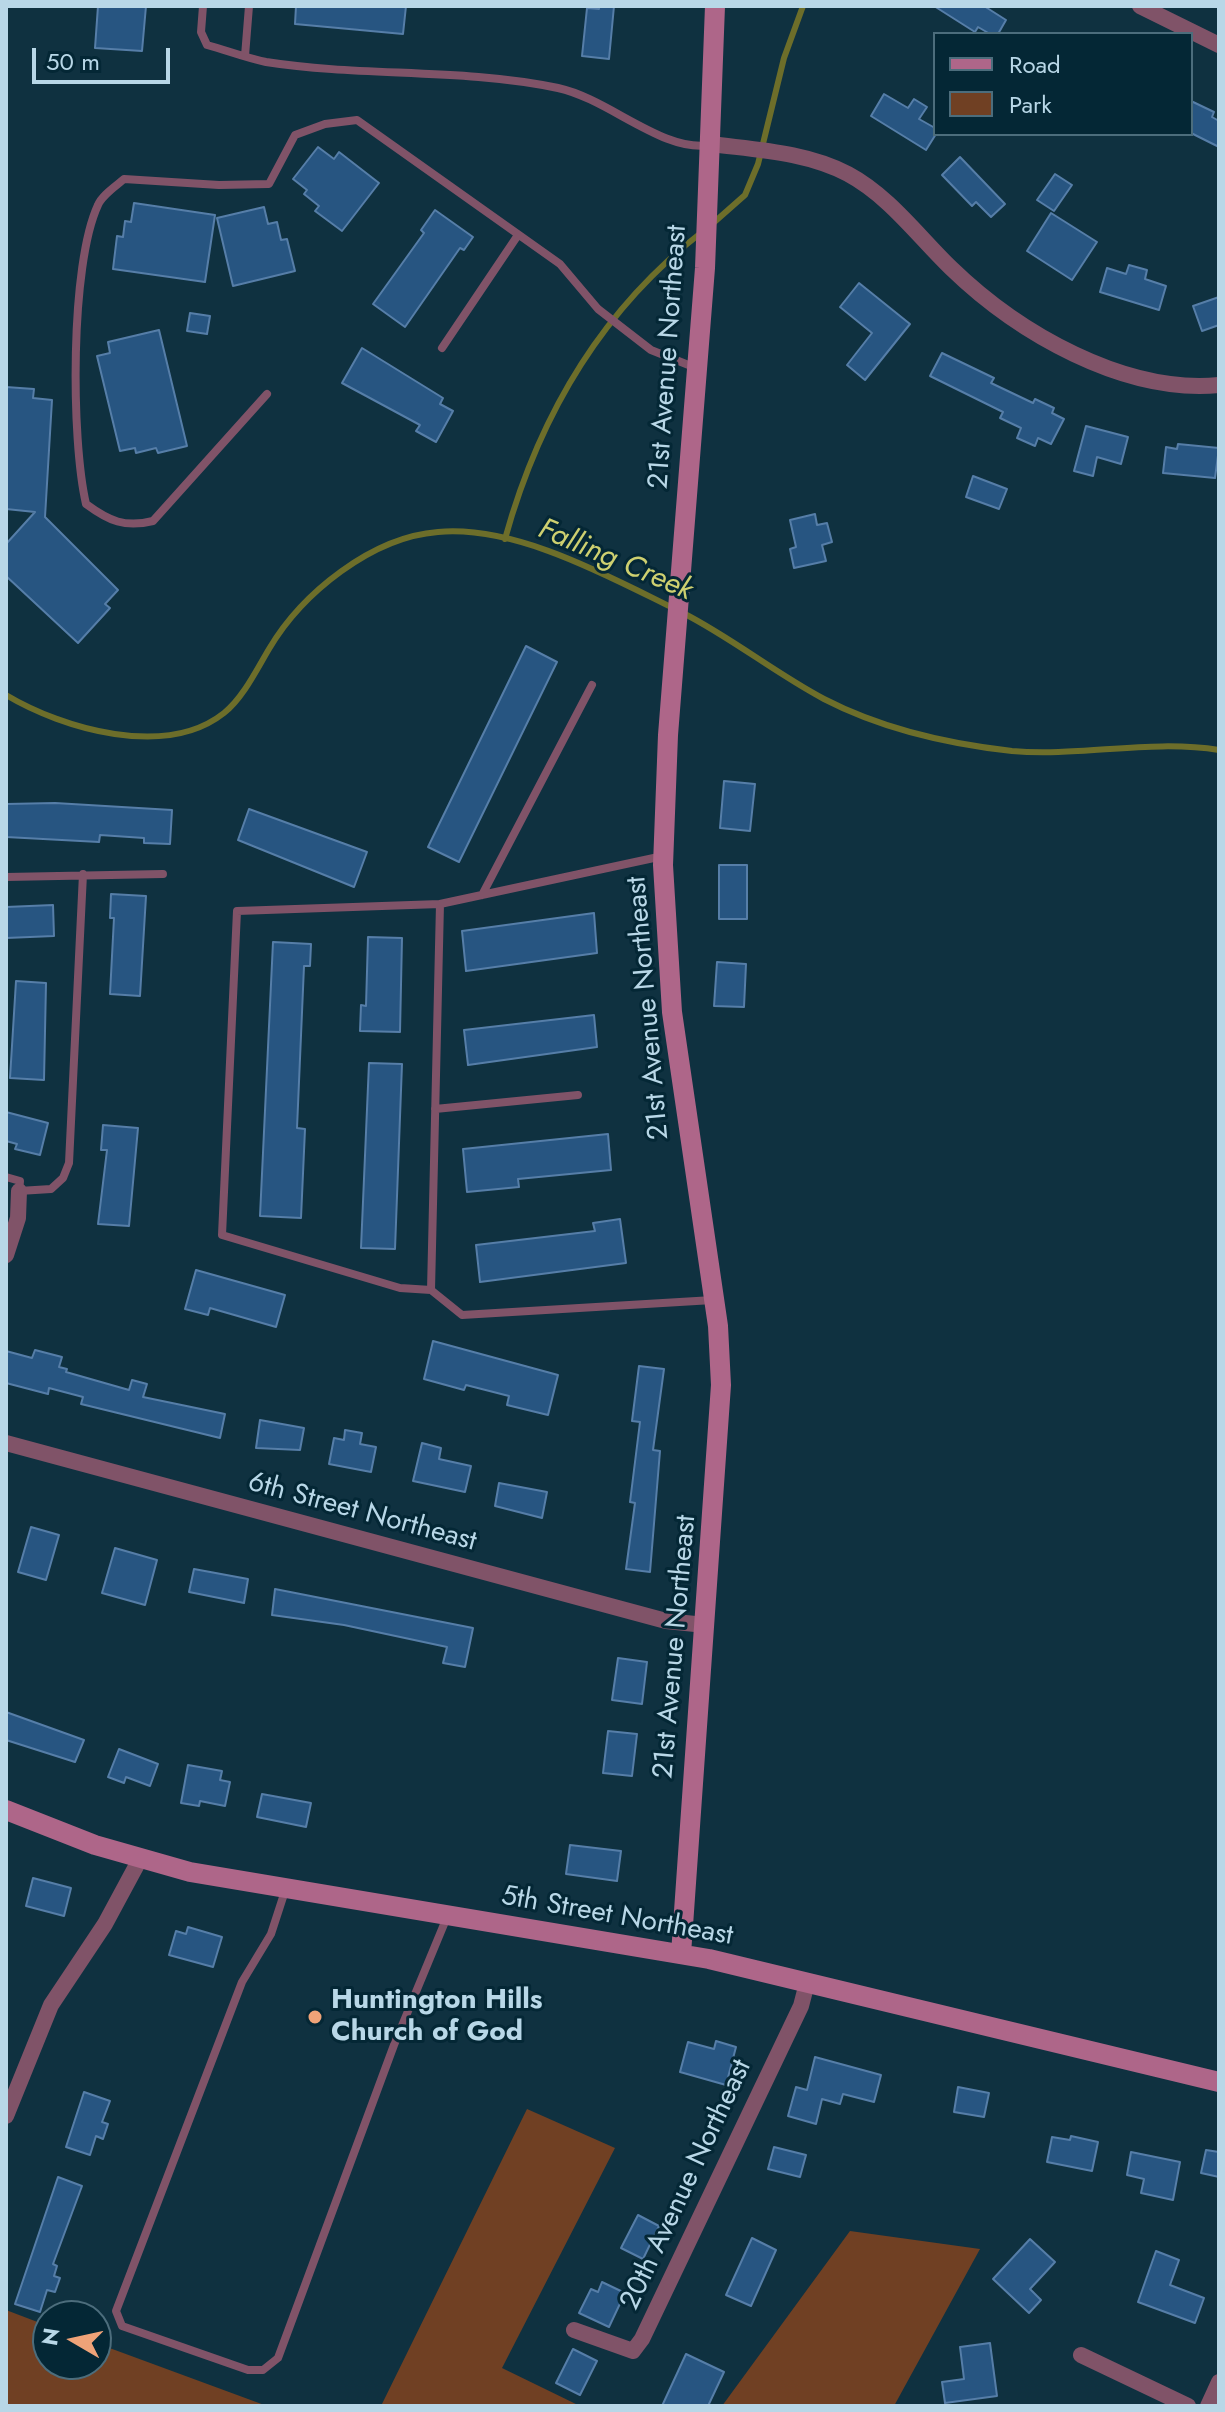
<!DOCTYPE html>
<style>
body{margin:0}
#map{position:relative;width:1225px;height:2412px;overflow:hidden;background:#0f3140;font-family:Jost,sans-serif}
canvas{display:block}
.frame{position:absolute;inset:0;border:8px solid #b8d7e7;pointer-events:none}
.legend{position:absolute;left:933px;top:32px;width:260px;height:104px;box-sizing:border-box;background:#042735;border:2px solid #4c6d7c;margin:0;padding:10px 14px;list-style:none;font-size:24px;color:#b8d7e7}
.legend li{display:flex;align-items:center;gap:16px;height:40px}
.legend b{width:40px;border:2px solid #4c6d7c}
.north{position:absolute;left:32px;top:2300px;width:80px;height:80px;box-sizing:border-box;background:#042735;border:2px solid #4c6d7c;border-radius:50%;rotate:279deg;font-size:22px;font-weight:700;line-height:32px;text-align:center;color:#b8d7e7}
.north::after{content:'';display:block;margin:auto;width:28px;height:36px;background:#efa378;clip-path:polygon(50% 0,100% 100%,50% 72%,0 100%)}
.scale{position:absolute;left:32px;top:48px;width:138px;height:36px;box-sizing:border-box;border:4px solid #b8d7e7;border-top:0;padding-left:10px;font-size:24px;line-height:28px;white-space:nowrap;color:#b8d7e7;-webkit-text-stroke:6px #042735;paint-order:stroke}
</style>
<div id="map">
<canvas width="1225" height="2412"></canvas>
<div class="frame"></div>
<ul class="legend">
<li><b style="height:10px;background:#ae6689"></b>Road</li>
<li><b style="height:22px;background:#704023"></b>Park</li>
</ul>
<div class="north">N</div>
<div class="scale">50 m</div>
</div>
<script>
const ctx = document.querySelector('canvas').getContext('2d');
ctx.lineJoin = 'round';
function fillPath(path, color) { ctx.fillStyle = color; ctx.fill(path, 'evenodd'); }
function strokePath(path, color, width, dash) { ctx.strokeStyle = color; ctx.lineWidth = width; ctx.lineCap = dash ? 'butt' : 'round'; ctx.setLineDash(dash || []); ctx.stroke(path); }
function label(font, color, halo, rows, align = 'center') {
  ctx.font = font + ' Jost,sans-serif'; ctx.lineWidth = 6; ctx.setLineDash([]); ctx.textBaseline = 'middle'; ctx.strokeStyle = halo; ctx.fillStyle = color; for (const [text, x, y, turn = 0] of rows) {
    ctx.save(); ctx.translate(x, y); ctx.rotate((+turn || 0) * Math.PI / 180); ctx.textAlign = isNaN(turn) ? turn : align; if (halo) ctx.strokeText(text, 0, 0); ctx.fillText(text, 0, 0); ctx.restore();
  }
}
const green = new Path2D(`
 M527,2109L615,2148L502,2368L580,2406H381Z
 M850,2231L980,2249L894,2406H722Z
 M6,2310L48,2326V2364H96V2343L267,2406H6Z`);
const stream = new Path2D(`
 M711,225L745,195L758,164L784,58L803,6
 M505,539C539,416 600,311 702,232
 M683,613C732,638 775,673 824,699C880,728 949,744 1012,751C1080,757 1150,739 1219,750
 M6,695C63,729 166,759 224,713C243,698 257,669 269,649C302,593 372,537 438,532C515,525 606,575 673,608`);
const building = new Path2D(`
 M98,6H146L142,51L95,48Z
 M296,6H406L403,34L295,24Z
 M599,6H614L609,59L582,56L587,8L599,9Z
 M934,6H984L1006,20L998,34H990L978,27L975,32Z
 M884,94L908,108L914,99L927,107L919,119L935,128L936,134L926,150L871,116Z
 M1191,101L1214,112L1212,117L1219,121V147L1191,133Z
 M318,147L334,159L339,152L379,183L342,231L315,211L319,206L304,194L307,190L293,179Z
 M960,157L1005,204L991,217L976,202L972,206L942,175Z
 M1055,174L1072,185L1054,211L1037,200Z
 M134,203L215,215L205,282L113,269L117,236L123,237L125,221L131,222Z
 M264,207L268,224L277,222L281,240L287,239L295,271L233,286L217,218Z
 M435,210L473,237L464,250L460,248L405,327L373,304L424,233L421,230Z
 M1051,213L1097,242L1072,280L1027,251Z
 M1129,265L1147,270L1145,279L1166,286L1159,310L1100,292L1107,268L1126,274Z
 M859,283L910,324L865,380L847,365L872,333L840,307Z
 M1219,297V325L1202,331L1193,306Z
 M190,313L210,316L207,334L187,331Z
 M159,330L187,446L158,453L156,448L136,453L135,448L120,451L97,356L110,353L108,342Z
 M362,348L443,398L440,404L453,411L436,442L416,431L420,425L342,383Z
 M942,353L994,378L991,383L1033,403L1035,399L1054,408L1052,413L1064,419L1051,444L1038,438L1035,446L1017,438L1021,428L1000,418L1003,412L930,376Z
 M6,387L34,389L33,398L52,400L45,517L118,590L105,604L110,608L78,643L6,576V544L35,512L6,509Z
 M1086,426L1128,437L1121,464L1097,457L1093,476L1074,471Z
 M1178,444L1219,448L1215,478L1163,473L1166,447L1177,449Z
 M973,476L1007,489L999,509L966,497Z
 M815,514L817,525L827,523L832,542L822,545L826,561L794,568L790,549L796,547L790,520Z
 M526,646L557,662L459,862L428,847Z
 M724,781L755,784L750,831L720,828Z
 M55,803L172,810L170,844L144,843V838L100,835L99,842L6,837V804Z
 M249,809L367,852L354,887L238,840Z
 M719,865H747V919H719Z
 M111,894L146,896L140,996L110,994L114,918H110Z
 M53,905L54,936L6,938V907Z
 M594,913L597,953L466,971L462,931Z
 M368,937L402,938L400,1032L360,1031L361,1005L366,1006Z
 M273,942L311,944L310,966H304L297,1128L305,1129L301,1218L260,1216Z
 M717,962L746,964L744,1007L714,1006Z
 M16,981L46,983L44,1080L10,1078Z
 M594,1015L597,1047L468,1065L464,1030Z
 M369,1063L402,1064L395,1249L361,1248Z
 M6,1112L48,1123L40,1155L15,1149L17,1144L6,1141Z
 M103,1125L138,1128L129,1226L98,1224L107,1150H101Z
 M608,1134L611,1170L518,1179L519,1187L467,1192L463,1149Z
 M620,1219L626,1263L480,1282L476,1245L595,1231L593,1223Z
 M196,1270L285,1295L276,1327L210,1308L208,1315L185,1309Z
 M433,1341L558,1375L548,1415L507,1405L509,1396L466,1385L464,1390L424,1379Z
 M35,1350L62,1357L59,1367L67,1369L66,1372L129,1390L132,1380L147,1384L143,1397L225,1414L220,1438L81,1404L83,1397L49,1388L48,1394L6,1383V1351L32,1358Z
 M639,1366L664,1369L653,1450L660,1451L650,1572L626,1569L635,1503L630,1502L640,1422L632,1421Z
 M260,1420L304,1428L300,1450L256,1448Z
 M345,1430L362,1433L360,1444L376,1447L371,1472L329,1464L334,1438L344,1440Z
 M422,1443L441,1448L439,1459L471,1466L465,1492L413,1481Z
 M499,1483L547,1492L542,1518L495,1506Z
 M31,1527L59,1535L46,1580L18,1572Z
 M115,1548L157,1560L145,1605L102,1593Z
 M194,1569L248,1579L244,1603L189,1592Z
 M275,1589L473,1628L465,1667L443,1663L447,1647L344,1625L272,1615Z
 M618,1658L647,1662L642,1704L612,1700Z
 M6,1712L84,1740L75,1762L6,1740Z
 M608,1731L637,1734L632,1776L603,1773Z
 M119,1749L158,1764L150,1786L126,1777L124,1783L108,1777Z
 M188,1765L222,1771L220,1780L230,1782L225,1806L200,1801L199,1806L181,1803Z
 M262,1794L311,1803L306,1827L257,1817Z
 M570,1845L621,1851L617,1881L566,1874Z
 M33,1878L71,1888L64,1916L26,1906Z
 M188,1927L222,1937L213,1967L169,1955L176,1931L186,1934Z
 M716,2041L736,2047L726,2085L680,2072L688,2042L714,2049Z
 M815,2057L881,2075L874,2102L843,2094L840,2104L822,2099L816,2124L788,2116L796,2087L807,2090Z
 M958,2087L989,2093L984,2117L954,2112Z
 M84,2092L110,2101L102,2122L108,2124L103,2139L96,2136L90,2155L66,2147Z
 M1071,2136L1098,2142L1092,2171L1047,2162L1052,2137L1070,2140Z
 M774,2147L806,2155L800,2177L768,2169Z
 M1206,2150L1219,2152V2177L1201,2173Z
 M1131,2152L1180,2162L1173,2200L1141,2193L1144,2179L1127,2175Z
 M58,2177L82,2186L53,2264L57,2266L54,2276L60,2278L55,2292L47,2290L40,2312L15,2304Z
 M638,2215L659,2226L643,2259L621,2248Z
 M752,2238L776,2250L751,2306L726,2295Z
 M1030,2239L1055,2262L1030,2289L1041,2300L1029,2313L993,2279Z
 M1156,2251L1179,2260L1170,2285L1204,2298L1195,2323L1138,2302Z
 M602,2282L625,2293L609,2327L579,2313L591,2289L598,2292Z
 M990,2343L997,2396L945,2403L942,2382L964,2379L960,2347Z
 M573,2349L597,2361L580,2395L556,2383Z
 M686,2354L724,2372L708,2406H662Z`);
const lane = new Path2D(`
 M203,6L201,32L207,45C226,50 246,58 266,62C362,77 462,68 558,88C609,99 663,153 710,145
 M245,56L249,6
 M442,348L518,235
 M267,394L153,521C125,528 109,521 86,504C71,439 70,265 98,205C102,195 116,186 124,179L219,185L269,184L295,135L325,124L357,120L560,264L598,309L651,350L696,368
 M663,856L440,904L431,1290L462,1315L713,1300
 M6,877L163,874
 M482,895L592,685
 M435,1109L578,1095
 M6,1177L20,1181L19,1191L51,1189L63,1178L69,1163L83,874
 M431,1290L400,1288L222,1235L237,911L440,904
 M285,1891L271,1934L242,1982L116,2311L122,2326L248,2370H263L278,2358L394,2045L447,1917`);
const street = new Path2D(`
 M1140,6L1219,45
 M711,144C757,150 806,152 848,174C889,196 918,236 951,268C1018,333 1124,394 1219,385
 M6,1255L18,1218L19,1191
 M6,1443L666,1621L705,1625
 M6,2116L51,2005L105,1924L140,1859
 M574,2330L633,2351L642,2339L801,2006L807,1983
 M1081,2355L1188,2406
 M1208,2406L1219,2382`);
const secondary = new Path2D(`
 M6,1810L95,1845L190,1872L709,1959L1219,2082
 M681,1954L721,1385L718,1326L672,1012L663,865L668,735L705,268L715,6`);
const markers = [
 [315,2017,8,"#efa378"]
];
const streetNames = [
 ["21st Avenue Northeast",669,357,-86],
 ["21st Avenue Northeast",649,1008,-95],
 ["6th Street Northeast",362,1513,15],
 ["21st Avenue Northeast",676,1647,-85],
 ["5th Street Northeast",617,1917,10],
 ["20th Avenue Northeast",687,2185,-65]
];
const poiNames = [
 ["Huntington Hills",331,2001],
 ["Church of God",331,2033]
];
const waterNames = [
 ["Falling Creek",615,561,23]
];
fillPath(green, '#704023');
strokePath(stream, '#6d6e2a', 6);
fillPath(building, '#275581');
strokePath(building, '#567ea8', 2);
strokePath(lane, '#805368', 8);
strokePath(street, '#805368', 16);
strokePath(secondary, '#ae6689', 20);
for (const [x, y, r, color] of markers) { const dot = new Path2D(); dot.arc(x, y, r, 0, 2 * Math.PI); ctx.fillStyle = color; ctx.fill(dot); strokePath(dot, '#042735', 3); }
label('28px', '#b8d7e7', '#042735', streetNames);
label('bold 28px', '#b8d7e7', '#042735', poiNames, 'left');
label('italic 30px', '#ced070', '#042735', waterNames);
</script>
